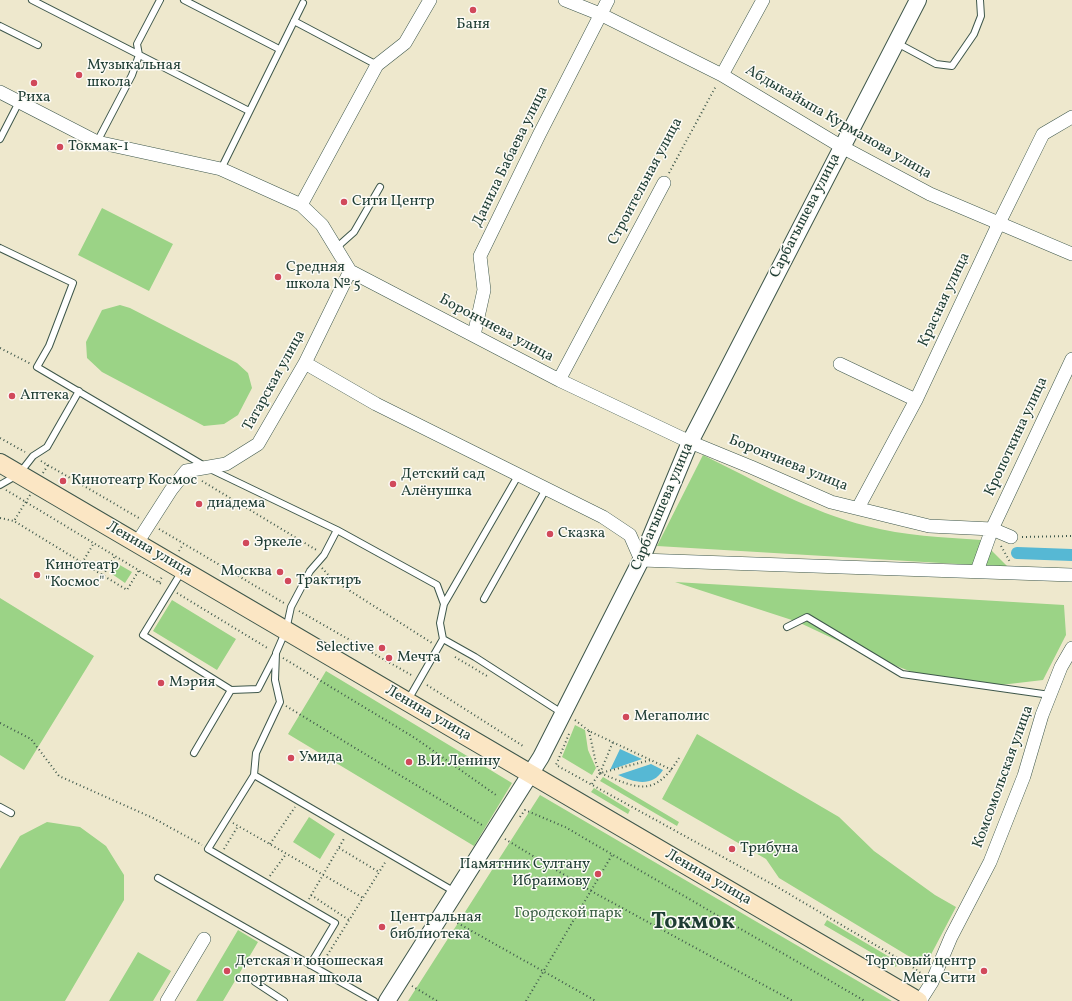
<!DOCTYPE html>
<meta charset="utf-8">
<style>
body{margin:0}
canvas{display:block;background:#eee8cd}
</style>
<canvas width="1072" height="1001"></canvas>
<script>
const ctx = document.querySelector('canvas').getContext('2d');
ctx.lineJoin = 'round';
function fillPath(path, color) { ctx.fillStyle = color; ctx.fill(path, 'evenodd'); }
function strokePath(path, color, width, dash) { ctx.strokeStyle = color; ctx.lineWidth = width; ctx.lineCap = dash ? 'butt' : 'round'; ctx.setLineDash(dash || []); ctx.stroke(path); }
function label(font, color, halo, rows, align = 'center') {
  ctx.font = font + ' Vollkorn,serif'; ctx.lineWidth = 3; ctx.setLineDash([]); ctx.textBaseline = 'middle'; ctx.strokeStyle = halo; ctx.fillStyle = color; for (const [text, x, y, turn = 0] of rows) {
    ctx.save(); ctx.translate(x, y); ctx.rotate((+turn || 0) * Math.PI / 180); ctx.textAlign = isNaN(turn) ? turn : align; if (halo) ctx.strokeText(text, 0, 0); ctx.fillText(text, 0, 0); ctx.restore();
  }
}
const green = new Path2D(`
 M102,208L173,244L149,291L78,255Z
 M120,305L130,308L237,363L248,373L252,388L238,415L224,424L204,426L102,372L87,358L86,342L102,310Z
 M703,455C756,481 810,512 867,526C904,536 943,537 981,540L1008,567L657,546Z
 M118,564L132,572L125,583L112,574Z
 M675,582L1064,605L1066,635L1043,680L992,686L912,672L868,655L798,622Z
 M0,598L94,656L24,770L0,755Z
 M172,600L236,639L217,670L153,631Z
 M326,671L512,783L474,846L288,734Z
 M575,725L585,730L588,750L596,768L592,775L562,757Z
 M697,734L839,817L874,851L935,895L956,907L925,966L779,878L766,859L662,799Z
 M603,777L679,822L677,826L600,781Z
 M594,788L630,810L628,814L591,792Z
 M540,795L892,1001H408Z
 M309,817L335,834L320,859L293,842Z
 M47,822L80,827L106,846L124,875V900L65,1001H0V869L20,836Z
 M827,920L898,962L896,967L824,925Z
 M238,930L258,942L223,1001H196Z
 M138,952L171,971L153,1001H109Z`);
const water = new Path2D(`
 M620,749L642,759L610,770Z
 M651,764L663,770C652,788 633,782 618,775Z`);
const canal = new Path2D(`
 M1017,553L1072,555`);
const path = new Path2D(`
 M669,173L716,86
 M0,348L31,364
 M0,438L25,452
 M41,461L139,518
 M43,473L48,465
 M202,481L318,551
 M6,490L163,585
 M30,495L14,521L127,590L139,570
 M0,518L14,521
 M159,529L284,603
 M1022,537L1072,536
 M1001,546L1010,562
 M179,551L183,544
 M82,563L94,543
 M322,568L333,580L432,643
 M103,575L115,556
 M159,582L163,575
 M177,593L269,649
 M299,611L413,676
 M455,657L487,676
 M283,658L415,738L496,795
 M427,685L523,746
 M286,706L482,825
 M575,720L589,731L672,770
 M0,723L31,739L59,776L153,818L202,845
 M589,731L596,763L600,773C637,788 654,799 679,758
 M569,734L556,765L779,888L911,966L922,974
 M600,773L613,742
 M592,784L600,773L651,760
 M520,817L525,810L565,827L865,1001
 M233,823L363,898
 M505,839L591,891L793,1001
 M270,844L295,807
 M339,848L379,872
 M224,849L238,826
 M270,876L286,854
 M311,895L349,920
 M309,899L345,837
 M454,921L596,1001
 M323,962L386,861
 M412,986L437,1001
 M526,1001L612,855`);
const service = new Path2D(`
 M32,0L249,111
 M184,0L279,49
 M294,21L377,65
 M0,26L38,45
 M897,43L936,64L952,66L974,34L981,16L980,0
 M0,139L19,102
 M97,142L132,75L139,55L137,44L160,0
 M221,169L303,3
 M0,248L73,283L49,346L37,367L208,468L337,530L437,585L444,604L440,623L443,639L475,657L562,713
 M336,248L354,232L380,187
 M0,485L19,474L33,456L47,447L79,391
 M182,571L143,635L231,690
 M484,599L546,489
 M444,604L519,474
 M787,627L807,617L902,674L1050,695
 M408,700L443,639
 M194,753L231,690L258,689L275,656
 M254,775L455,892
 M0,807L11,813
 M158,878L374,1001
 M310,965L335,923L208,849L254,775L256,753L280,702L275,680L276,653L286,630L291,607L310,571L324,555L337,530
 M255,982L284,1001`);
const minor = new Path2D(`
 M565,0L600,14L722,75L842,147L930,194L1072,254
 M722,75L763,0
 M0,92L97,142L221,169L301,205L322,225L350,271L559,380L690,442L751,467L831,502L929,526L992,529L1011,537
 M301,205L377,65L405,43L430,0
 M474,335L484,290L480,256L539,135L608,0
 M305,363L376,404L603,517L630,535L641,560L1072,575
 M840,364L916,400
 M559,380L664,183
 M858,508L916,400L999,223L1043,134L1072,117
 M137,543L171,490L186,471L226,464L258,444L305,363L350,271
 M977,571L992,529L1072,359
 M167,1001L204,939
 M920,1001L932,982L951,937L990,862L1024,776L1042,715L1061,667L1072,648`);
const tertiary = new Path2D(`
 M387,1001L541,757L641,560L690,442L918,0`);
const secondary = new Path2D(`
 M0,463L918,1001`);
const markers = [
 [473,10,4,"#d1495b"],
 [79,75,4,"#d1495b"],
 [34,83,4,"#d1495b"],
 [60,147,4,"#d1495b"],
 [344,202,4,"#d1495b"],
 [278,277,4,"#d1495b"],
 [12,396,4,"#d1495b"],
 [63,481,4,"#d1495b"],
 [393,484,4,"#d1495b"],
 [199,504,4,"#d1495b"],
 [550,534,4,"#d1495b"],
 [246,543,4,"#d1495b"],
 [280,572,4,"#d1495b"],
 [37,575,4,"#d1495b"],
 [288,581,4,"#d1495b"],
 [382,648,4,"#d1495b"],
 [389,658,4,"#d1495b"],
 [161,683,4,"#d1495b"],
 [626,717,4,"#d1495b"],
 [291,758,4,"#d1495b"],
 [409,762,4,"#d1495b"],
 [732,849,4,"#d1495b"],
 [598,874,4,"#d1495b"],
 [382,927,4,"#d1495b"],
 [227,971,4,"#d1495b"],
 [984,971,4,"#d1495b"]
];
const poiNames = [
 ["Баня",473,25,"center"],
 ["Музыкальная",87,66],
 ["школа",87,83],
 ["Риха",34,98,"center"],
 ["Токмак-1",68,147],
 ["Сити Центр",352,202],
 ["Средняя",286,268],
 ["школа № 5",286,285],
 ["Аптека",20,396],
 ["Детский сад",401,475],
 ["Алёнушка",401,492],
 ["Кинотеатр Космос",71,481],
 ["диадема",207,504],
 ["Сказка",558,534],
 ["Эркеле",254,543],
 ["Кинотеатр",45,566],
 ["\"Космос\"",45,583],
 ["Москва",272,572,"right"],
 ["Трактиръ",296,581],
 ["Selective",374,648,"right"],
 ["Мечта",397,658],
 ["Мэрия",169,683],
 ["Мегаполис",634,717],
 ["Умида",299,758],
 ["В.И. Ленину",417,762],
 ["Трибуна",740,849],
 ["Памятник Султану",590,865,"right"],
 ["Ибраимову",590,882,"right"],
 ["Центральная",390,918],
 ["библиотека",390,935],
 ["Детская и юношеская",235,962],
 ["спортивная школа",235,979],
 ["Торговый центр",976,962,"right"],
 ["Мега Сити",976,979,"right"]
];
const streetNames = [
 ["Абдыкайыпа Курманова улица",838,123,30],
 ["Данила Бабаева улица",511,157,-64],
 ["Строительная улица",646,182,-62],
 ["Сарбагышева улица",806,216,-63],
 ["Красная улица",945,300,-65],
 ["Борончиева улица",496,329,28],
 ["Татарская улица",275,381,-61],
 ["Кропоткина улица",1017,437,-65],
 ["Борончиева улица",788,464,22],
 ["Сарбагышева улица",663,507,-67],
 ["Ленина улица",149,550,30],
 ["Ленина улица",428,714,30],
 ["Комсомольская улица",1004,777,-70],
 ["Ленина улица",708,878,30]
];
const parkNames = [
 ["Городской парк",568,914]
];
const townNames = [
 ["Токмок",693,924]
];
fillPath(green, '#9bd386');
fillPath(water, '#56b8d4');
strokePath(canal, '#56b8d4', 12);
strokePath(service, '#3e574b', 8);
strokePath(minor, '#3e574b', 14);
strokePath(tertiary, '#3e574b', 18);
strokePath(secondary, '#3e574b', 20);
strokePath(path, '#3e574b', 2, [1, 3]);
strokePath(service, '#fff', 6);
strokePath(minor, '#fff', 13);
strokePath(tertiary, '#fff', 16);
strokePath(secondary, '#fbe6c4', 18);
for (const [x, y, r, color] of markers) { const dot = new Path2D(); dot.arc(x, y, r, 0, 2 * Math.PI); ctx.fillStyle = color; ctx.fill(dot); strokePath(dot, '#fdfcf7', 1.5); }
label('15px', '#1f3d34', '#fdfcf7', poiNames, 'left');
label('15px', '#1f3d34', '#fdfcf7', streetNames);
label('15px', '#3e6248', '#fdfcf7', parkNames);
label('bold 23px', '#1f3d34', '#fdfcf7', townNames);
</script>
